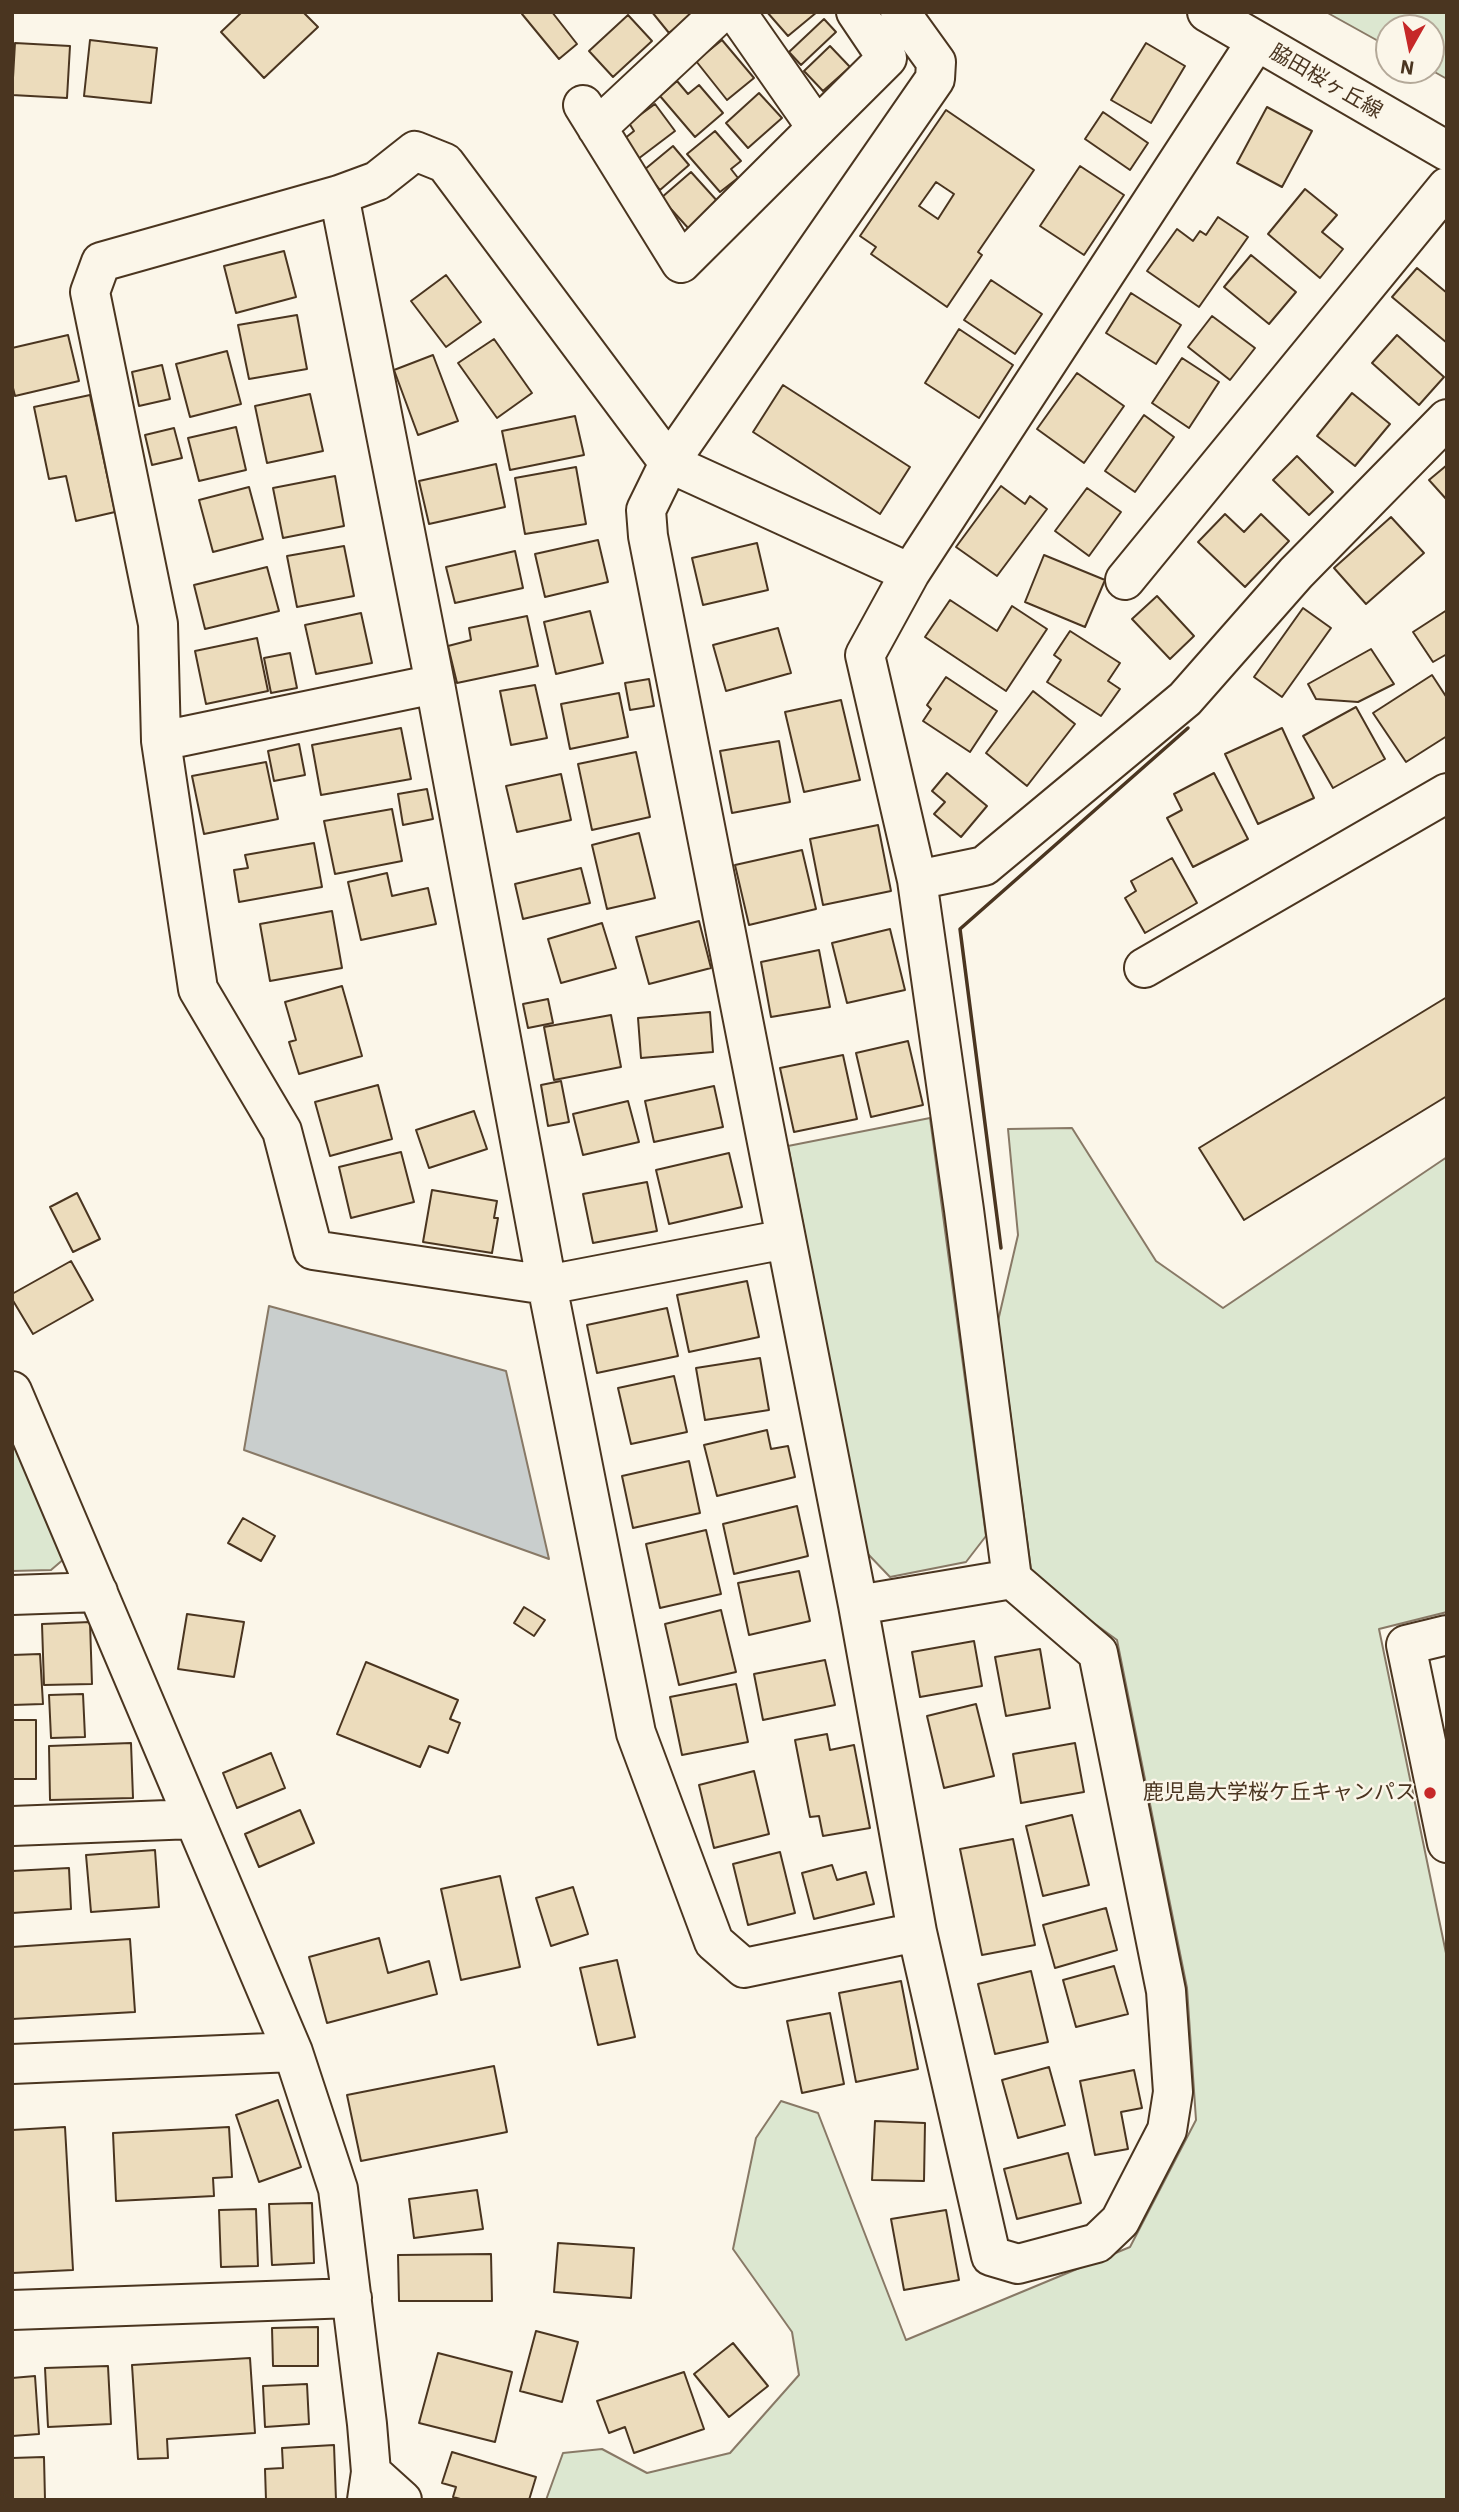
<!DOCTYPE html>
<meta charset="utf-8">
<style>
body{margin:0}
#map{position:relative;width:1459px;height:2512px;overflow:hidden;background:#fbf6e9;font-family:"IBM Plex Sans",sans-serif}
canvas{display:block}
.frame{position:absolute;inset:0;border:14px solid #4a3520;pointer-events:none}
.north{position:absolute;left:1375px;top:14px;width:70px;height:70px;box-sizing:border-box;background:#fbf6e9;border:2px solid #b4a999;border-radius:50%;rotate:189deg;font-size:19px;font-weight:700;line-height:28px;text-align:center;color:#4a3520}
.north::after{content:'';display:block;margin:auto;width:24px;height:32px;background:#c62828;clip-path:polygon(50% 0,100% 100%,50% 72%,0 100%)}
</style>
<div id="map">
<canvas width="1459" height="2512"></canvas>
<div class="frame"></div>
<div class="north">N</div>
</div>
<script>
const ctx = document.querySelector('canvas').getContext('2d');
ctx.lineJoin = 'round';
function fillPath(path, color) { ctx.fillStyle = color; ctx.fill(path, 'evenodd'); }
function strokePath(path, color, width, dash) { ctx.strokeStyle = color; ctx.lineWidth = width; ctx.lineCap = dash ? 'butt' : 'round'; ctx.setLineDash(dash || []); ctx.stroke(path); }
function label(font, color, halo, rows, align = 'center') {
  ctx.font = font + ' "IBM Plex Sans","Noto Sans JP",sans-serif'; ctx.lineWidth = 5; ctx.setLineDash([]); ctx.textBaseline = 'middle'; ctx.strokeStyle = halo; ctx.fillStyle = color; for (const [text, x, y, turn = 0] of rows) {
    ctx.save(); ctx.translate(x, y); ctx.rotate((+turn || 0) * Math.PI / 180); ctx.textAlign = isNaN(turn) ? turn : align; if (halo) ctx.strokeText(text, 0, 0); ctx.fillText(text, 0, 0); ctx.restore();
  }
}
const green = new Path2D(`
 M1326,12H1447V79L1431,70V28H1389V47Z
 M930,1118L986,1536L966,1562L890,1577L866,1552L788,1146Z
 M1072,1128L1156,1261L1223,1308L1447,1157V1612L1379,1629L1447,1958V2500H546L563,2453L602,2449L647,2473L730,2453L799,2375L792,2332L733,2249L756,2138L781,2101L818,2113L906,2340L1130,2247L1196,2120L1187,1988L1117,1640L1032,1578L998,1321L1018,1235L1008,1129Z
 M12,1437L65,1558L51,1570L12,1571Z`);
const water = new Path2D(`
 M269,1306L506,1371L549,1559L244,1450Z`);
const building = new Path2D(`
 M242,12H303L318,27L264,78L221,32Z
 M524,12H552L577,44L559,59L522,14Z
 M652,12H695L669,33Z
 M767,12H817L788,36Z
 M628,15L652,41L613,77L589,51Z
 M824,19L836,32L801,65L789,52Z
 M90,40L157,48L151,103L84,96Z
 M722,40L754,78L727,100L696,61Z
 M15,43L70,46L67,98L12,95Z
 M1146,43L1185,66L1151,123L1111,100Z
 M830,46L850,67L823,91L804,71Z
 M677,81L688,94L699,85L723,113L695,137L660,96Z
 M759,93L782,118L748,148L726,123Z
 M655,104L675,131L638,159L624,139L634,131L629,123Z
 M1267,107L1312,131L1282,187L1237,163Z
 M946,110L1034,170L978,252L982,255L947,307L871,254L876,247L860,236ZM936,182L954,194L938,219L919,206Z
 M1103,112L1148,143L1130,170L1085,139Z
 M715,131L741,161L731,169L738,178L720,192L687,154Z
 M673,146L689,165L660,190L644,170Z
 M1080,166L1124,195L1084,255L1040,226Z
 M691,172L719,203L689,229L661,198Z
 M1305,189L1337,215L1322,232L1343,249L1320,278L1268,234Z
 M1218,217L1248,237L1199,307L1147,271L1177,229L1193,241L1200,231L1206,235Z
 M284,251L296,297L236,313L224,266Z
 M1251,255L1296,292L1269,324L1224,287Z
 M1417,268L1447,293V343L1392,297Z
 M446,275L481,322L446,347L411,301Z
 M991,280L1042,314L1015,354L964,320Z
 M1131,293L1181,325L1156,364L1106,333Z
 M297,315L307,369L249,379L238,325Z
 M1212,316L1255,348L1230,380L1188,347Z
 M959,329L1013,365L979,418L925,383Z
 M68,335L79,381L15,396L12,384V348Z
 M1397,335L1444,377L1419,405L1372,363Z
 M494,339L532,393L497,418L458,363Z
 M227,351L241,404L190,417L176,364Z
 M433,355L458,421L418,435L394,370Z
 M1182,358L1219,382L1189,428L1152,403Z
 M162,365L170,399L139,406L132,372Z
 M1077,373L1124,406L1084,463L1037,429Z
 M783,385L910,467L880,514L753,432Z
 M1352,393L1390,424L1355,466L1317,436Z
 M310,394L323,451L267,463L255,406Z
 M90,395L115,512L76,521L66,476L49,479L34,407Z
 M1144,415L1174,437L1135,492L1105,471Z
 M575,416L584,455L510,470L502,431Z
 M236,427L246,470L199,481L188,438Z
 M174,428L182,458L152,465L145,435Z
 M1297,456L1333,492L1309,515L1273,480Z
 M496,464L505,507L429,524L419,481Z
 M1447,465V500L1429,480Z
 M576,467L586,524L525,534L515,478Z
 M335,476L344,526L283,538L273,488Z
 M1001,486L1025,504L1030,496L1047,509L997,576L956,547Z
 M249,487L263,539L213,552L199,500Z
 M1087,488L1121,512L1089,556L1055,531Z
 M1225,514L1244,532L1261,514L1289,541L1245,587L1198,542Z
 M1391,517L1424,553L1366,604L1334,568Z
 M598,540L608,582L545,597L535,554Z
 M757,543L768,590L703,605L692,558Z
 M344,546L354,596L297,607L287,556Z
 M515,551L523,588L455,603L446,567Z
 M1044,555L1105,580L1085,627L1025,602Z
 M267,567L279,611L205,629L194,585Z
 M1157,596L1194,636L1170,659L1132,619Z
 M950,600L997,631L1012,606L1047,629L1006,691L925,637Z
 M1303,608L1331,628L1282,697L1254,677Z
 M1447,610V654L1433,662L1413,632Z
 M590,611L603,663L556,674L544,622Z
 M361,613L372,663L316,674L305,625Z
 M527,616L538,666L457,683L448,646L471,640L469,628Z
 M778,628L791,673L726,691L713,645Z
 M1070,631L1120,663L1108,681L1120,689L1101,716L1047,682L1061,660L1054,655Z
 M257,638L268,691L206,704L195,651Z
 M1371,649L1394,684L1358,702L1316,699L1308,684Z
 M290,653L297,688L271,693L264,658Z
 M1432,675L1447,698V736L1406,762L1373,713Z
 M946,677L997,711L970,752L923,721L931,709L927,705Z
 M649,679L654,706L630,710L625,683Z
 M535,685L547,738L511,745L500,691Z
 M1033,691L1075,724L1027,786L986,753Z
 M619,693L628,737L570,749L561,704Z
 M841,700L860,780L804,792L785,712Z
 M1356,707L1385,759L1333,788L1303,736Z
 M401,728L411,779L321,795L312,745Z
 M1282,728L1314,798L1258,824L1225,754Z
 M779,741L790,802L732,813L720,751Z
 M299,744L305,775L274,781L268,751Z
 M636,752L650,817L592,830L578,764Z
 M266,762L278,819L204,834L192,776Z
 M947,773L987,806L961,837L934,814L945,802L932,791Z
 M1214,773L1248,839L1193,867L1167,818L1182,810L1174,794Z
 M561,774L571,820L517,832L506,786Z
 M427,789L433,819L403,825L398,794Z
 M392,809L402,861L335,874L324,821Z
 M878,825L891,891L823,905L810,839Z
 M639,833L655,898L607,909L592,845Z
 M314,843L322,887L239,902L234,870L248,868L245,855Z
 M802,850L816,909L749,925L735,865Z
 M1172,858L1197,903L1145,933L1125,898L1136,891L1131,881Z
 M581,868L590,903L523,919L515,884Z
 M387,873L392,896L428,888L436,924L361,940L348,882Z
 M332,911L342,968L270,981L260,924Z
 M699,921L711,968L649,984L636,937Z
 M602,923L616,968L561,983L548,939Z
 M890,929L905,990L847,1003L832,943Z
 M819,950L830,1007L771,1017L761,962Z
 M342,986L362,1056L299,1074L289,1042L296,1040L285,1002Z
 M1447,997V1096L1244,1220L1199,1148Z
 M548,999L553,1023L528,1028L523,1004Z
 M710,1012L713,1052L641,1058L638,1018Z
 M611,1015L621,1067L554,1080L544,1027Z
 M908,1041L923,1105L871,1117L856,1053Z
 M843,1055L857,1119L794,1132L780,1068Z
 M561,1081L569,1122L548,1126L541,1085Z
 M378,1085L392,1139L330,1156L315,1102Z
 M714,1086L723,1127L654,1142L645,1101Z
 M628,1101L639,1142L583,1155L573,1114Z
 M474,1111L487,1149L429,1168L416,1130Z
 M401,1152L414,1202L351,1218L339,1167Z
 M729,1153L742,1207L669,1224L656,1170Z
 M647,1182L657,1231L593,1243L583,1194Z
 M432,1190L497,1201L494,1218H498L492,1253L423,1242Z
 M77,1193L100,1239L73,1252L50,1207Z
 M71,1261L93,1300L33,1334L12,1299V1294Z
 M747,1281L759,1337L689,1352L677,1295Z
 M667,1308L678,1356L597,1373L587,1325Z
 M760,1358L769,1410L705,1420L696,1368Z
 M674,1376L687,1432L631,1444L618,1388Z
 M767,1430L771,1449L788,1446L795,1477L717,1496L704,1445Z
 M689,1461L700,1513L633,1528L622,1476Z
 M797,1506L808,1556L734,1574L723,1524Z
 M243,1518L275,1536L261,1561L228,1543Z
 M706,1530L721,1594L660,1608L646,1544Z
 M799,1571L810,1621L749,1635L738,1583Z
 M524,1607L545,1620L534,1636L514,1623Z
 M721,1610L736,1672L679,1685L665,1624Z
 M187,1614L244,1622L234,1677L178,1669Z
 M90,1622L92,1684L44,1685L42,1624Z
 M974,1641L982,1686L920,1697L912,1652Z
 M1040,1649L1050,1708L1006,1716L995,1657Z
 M40,1654L43,1704L12,1705V1655Z
 M825,1660L835,1705L763,1720L754,1674Z
 M366,1662L458,1700L450,1719L460,1723L448,1753L429,1746L420,1767L337,1734Z
 M736,1684L748,1742L682,1755L670,1697Z
 M83,1694L85,1737L51,1738L49,1695Z
 M976,1704L994,1776L944,1788L927,1716Z
 M12,1720H36V1779H12Z
 M827,1734L830,1750L854,1745L870,1828L823,1836L819,1816L810,1817L795,1740Z
 M131,1743L133,1798L50,1800L49,1746Z
 M1075,1743L1084,1792L1021,1803L1013,1754Z
 M271,1753L285,1788L237,1808L223,1773Z
 M754,1771L769,1834L714,1848L699,1785Z
 M300,1810L314,1843L259,1867L245,1834Z
 M1072,1815L1089,1885L1043,1896L1026,1826Z
 M1013,1839L1035,1945L982,1955L960,1849Z
 M155,1850L159,1907L91,1912L86,1855Z
 M780,1852L795,1913L748,1925L733,1864Z
 M832,1865L837,1880L866,1872L874,1904L814,1919L802,1873Z
 M69,1868L71,1909L12,1913V1871Z
 M500,1876L520,1967L461,1980L441,1889Z
 M573,1887L588,1934L551,1946L536,1898Z
 M1106,1908L1117,1950L1055,1968L1043,1925Z
 M379,1938L388,1973L429,1961L437,1994L327,2023L309,1957Z
 M130,1939L135,2012L12,2019V1947Z
 M617,1960L635,2037L598,2045L580,1968Z
 M1114,1966L1128,2014L1076,2027L1063,1980Z
 M1031,1971L1048,2042L995,2054L978,1984Z
 M901,1981L918,2069L856,2082L839,1993Z
 M830,2013L844,2084L802,2093L787,2021Z
 M494,2066L507,2132L361,2161L347,2095Z
 M1049,2067L1065,2125L1018,2138L1002,2080Z
 M1134,2070L1142,2108L1121,2112L1128,2149L1095,2155L1080,2081Z
 M278,2100L301,2167L259,2182L236,2115Z
 M875,2121L925,2123L924,2181L872,2180Z
 M65,2127L73,2270L12,2273V2130Z
 M229,2127L232,2177L213,2178L214,2196L116,2201L113,2133Z
 M1068,2153L1081,2203L1017,2219L1004,2169Z
 M477,2190L483,2229L414,2238L409,2199Z
 M312,2203L314,2263L272,2265L269,2204Z
 M256,2209L258,2266L221,2267L219,2210Z
 M946,2210L959,2280L904,2290L891,2219Z
 M558,2243L634,2248L631,2298L554,2292Z
 M491,2254L492,2301H399L398,2255Z
 M318,2327V2366H273L272,2328Z
 M536,2331L578,2342L562,2402L520,2391Z
 M733,2343L768,2386L729,2417L694,2374Z
 M438,2353L512,2372L495,2442L419,2423Z
 M250,2358L255,2433L167,2439L168,2458L138,2459L132,2365Z
 M108,2366L111,2424L48,2427L45,2368Z
 M684,2372L704,2429L634,2453L625,2427L609,2433L597,2401Z
 M35,2376L39,2434L12,2436V2378Z
 M307,2384L309,2424L265,2427L263,2386Z
 M334,2445L336,2500H266L265,2469L283,2468L282,2448Z
 M452,2452L536,2477L529,2500H464L453,2497L456,2487L442,2483Z
 M44,2457L45,2500H12V2458Z`);
const minor = new Path2D(`
 M736,12L817,128
 M1207,12L1447,151
 M583,105L681,263L887,58L856,12
 M597,128L721,12
 M339,195L435,684L547,1285L636,1733L714,1942L744,1968L917,1932L858,1605L648,536L646,510L669,463L935,79L936,62L900,12
 M1125,580L1447,187
 M161,741L435,684
 M917,880L984,866L1185,699L1296,573L1447,419
 M1144,968L1447,793
 M786,1239L547,1285L313,1250L282,1131L198,989L161,741L158,624L90,292L101,262L339,195L377,181L415,151L445,163L669,463L910,573
 M12,1391L293,2052L338,2189L367,2424L371,2472L367,2500
 M12,1595L98,1592
 M858,1605L1012,1579
 M1447,1635L1406,1645L1447,1843
 M12,1826L194,1819
 M917,1932L991,2256L1018,2264L1097,2243L1120,2221L1167,2130L1173,2092L1166,1991L1098,1653L1012,1579L964,1210L917,880L865,655L910,573L1256,42
 M12,2064L293,2052
 M12,2310L352,2298
 M371,2472L402,2500`);
const wall = new Path2D(`
 M1001,1248L960,929L1188,728`);
const markers = [
 [1430,1793,7,"#c62828"]
];
const streetNames = [
 ["脇田桜ヶ丘線",1326,82,30]
];
const poiNames = [
 ["鹿児島大学桜ケ丘キャンパス",1416,1793]
];
fillPath(green, '#dce7d0');
strokePath(green, '#887966', 2);
fillPath(water, '#c9cecd');
strokePath(water, '#887966', 2);
fillPath(building, '#ecdcbc');
strokePath(building, '#4a3520', 2);
strokePath(minor, '#4a3520', 42);
strokePath(minor, '#fbf6e9', 38);
strokePath(wall, '#4a3520', 3.5);
for (const [x, y, r, color] of markers) { const dot = new Path2D(); dot.arc(x, y, r, 0, 2 * Math.PI); ctx.fillStyle = color; ctx.fill(dot); strokePath(dot, '#fbf6e9', 2.5); }
label('21px', '#4a3520', '#fbf6e9', streetNames);
label('21px', '#4a3520', '#fbf6e9', poiNames, 'right');
</script>
